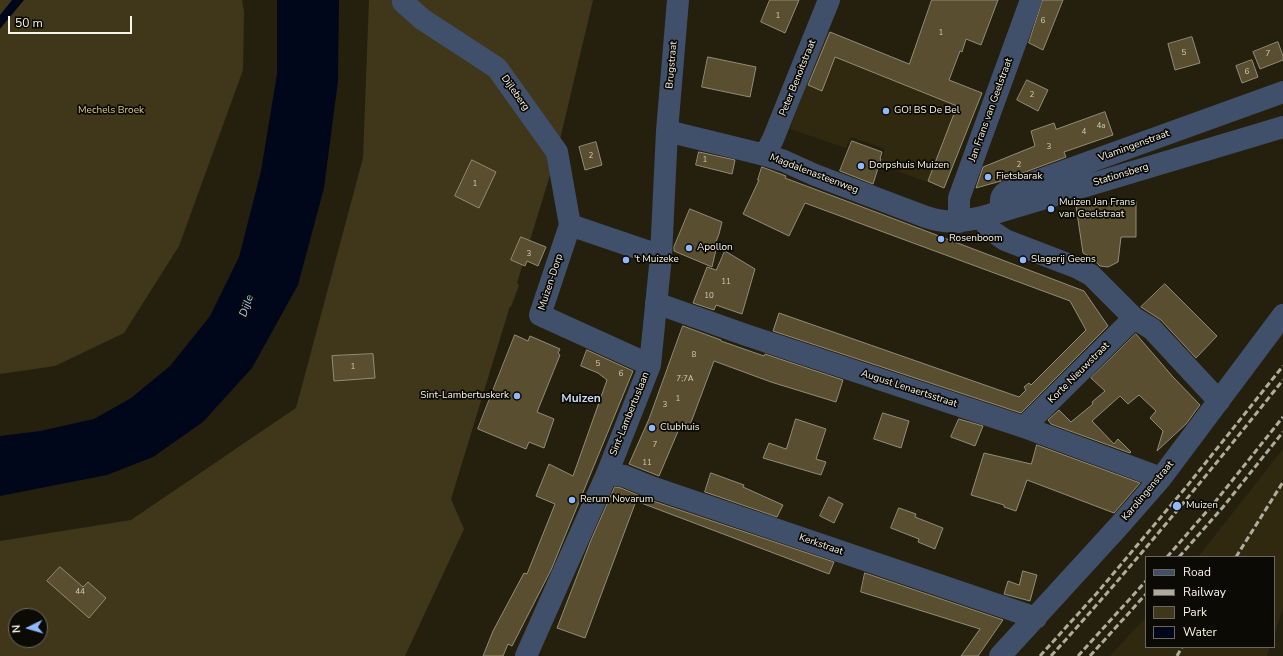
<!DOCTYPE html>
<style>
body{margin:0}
#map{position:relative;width:1283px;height:656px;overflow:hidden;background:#25200e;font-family:"Nunito Sans",sans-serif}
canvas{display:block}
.legend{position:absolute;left:1145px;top:556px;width:130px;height:92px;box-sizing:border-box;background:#0c0a04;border:1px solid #6a685f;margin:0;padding:5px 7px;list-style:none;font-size:12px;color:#f7f4e8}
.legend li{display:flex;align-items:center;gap:8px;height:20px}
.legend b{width:20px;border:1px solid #6a685f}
.north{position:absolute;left:8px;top:608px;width:40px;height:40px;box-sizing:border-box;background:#0c0a04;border:1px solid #6a685f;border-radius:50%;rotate:265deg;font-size:11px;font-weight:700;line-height:16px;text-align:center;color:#f7f4e8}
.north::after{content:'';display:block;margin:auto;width:14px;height:18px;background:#90b8fd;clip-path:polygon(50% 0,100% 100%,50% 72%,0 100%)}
.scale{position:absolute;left:8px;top:16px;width:124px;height:18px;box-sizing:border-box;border:2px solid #f7f4e8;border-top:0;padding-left:5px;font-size:12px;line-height:14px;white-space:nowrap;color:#f7f4e8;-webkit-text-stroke:3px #0c0a04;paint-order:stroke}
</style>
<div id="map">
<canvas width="1283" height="656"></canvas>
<ul class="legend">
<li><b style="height:5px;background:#40506a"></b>Road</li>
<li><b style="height:5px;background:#afac9e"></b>Railway</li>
<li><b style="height:11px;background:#40371a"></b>Park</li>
<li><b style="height:11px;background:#01071b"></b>Water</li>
</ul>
<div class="north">N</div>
<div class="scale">50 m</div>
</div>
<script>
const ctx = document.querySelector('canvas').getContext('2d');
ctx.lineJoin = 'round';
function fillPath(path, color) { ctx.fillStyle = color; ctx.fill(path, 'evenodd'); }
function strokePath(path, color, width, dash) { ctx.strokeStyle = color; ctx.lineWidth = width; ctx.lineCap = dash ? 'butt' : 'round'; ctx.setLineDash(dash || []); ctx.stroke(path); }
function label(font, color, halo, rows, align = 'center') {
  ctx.font = font + ' "Nunito Sans",sans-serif'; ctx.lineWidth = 3.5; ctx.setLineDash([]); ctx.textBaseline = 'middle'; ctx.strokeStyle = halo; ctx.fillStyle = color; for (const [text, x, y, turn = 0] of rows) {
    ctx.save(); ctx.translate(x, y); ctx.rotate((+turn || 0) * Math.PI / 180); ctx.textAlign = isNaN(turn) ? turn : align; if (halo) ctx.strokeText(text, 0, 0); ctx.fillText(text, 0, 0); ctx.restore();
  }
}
const built = new Path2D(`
 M826,31L982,93L944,188L880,165L885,149L851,137L846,148L790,129Z
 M1283,449V609L1274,635V557H1198Z
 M1146,617V647H1270L1267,656H1110Z`);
const green = new Path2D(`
 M0,0H242L244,11L243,70L179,246L124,333L55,366L0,374Z
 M369,0H593L557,152L517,283L519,285L511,307L510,306L451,499L464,529L405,656H0V541L131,520L296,408L363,158ZM16,616H40V640H16Z`);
const water = new Path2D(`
 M12,0H24L0,29V15Z
 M277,0H339L338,81L324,188L298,285L252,368L203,422L153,457L107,475L0,496V436L40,431L94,419L131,398L170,366L210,316L239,257L261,171L277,74Z`);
const building = new Path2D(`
 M770,0H799L785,33L761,22Z
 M932,0H998L981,45L966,39L962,52L960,51L949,80L982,93L944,188L928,181L957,106L835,57L822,91L808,85L830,32L909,64Z
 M1043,0H1063L1043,50L1029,43Z
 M1192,37L1200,63L1175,70L1168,44Z
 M1278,42L1283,56V60L1260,69L1253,52Z
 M708,57L756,67L750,97L702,87Z
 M1252,60L1258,77L1242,83L1236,66Z
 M1027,80L1048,90L1038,111L1017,100Z
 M1105,112L1113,135L1064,152L1066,157L1001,181L976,188L983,167L1035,146L1031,131L1054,123L1056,129Z
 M852,141L882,152L880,159H881L873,184L840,171Z
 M596,142L602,165L585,170L579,147Z
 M699,152L735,160L732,174L696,165Z
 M472,160L496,172L479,208L455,196Z
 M762,167L786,176L785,178L897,220L1084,291L1108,326L1021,413L773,331L779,313L1019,397L1026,390L1024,387L1029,383L1031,385L1086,330L1070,301L805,203L789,236L743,214L759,180H758Z
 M1136,202V237H1121L1118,262L1108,267L1100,266L1092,258L1083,253L1076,206Z
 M690,209L722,222L719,234L715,244L717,245L712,267L674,251V247Z
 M521,237L546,247L538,266L527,261L525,266L511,260Z
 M725,251L755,269L742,314L716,305L714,310L693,303L707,267L716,270Z
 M1165,284L1217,336L1196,358L1161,320L1141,307Z
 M683,326L721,340V341L764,356L765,354L843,380L836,402L771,382L714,361L690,425L682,422L659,476L629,464L649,419Z
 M1136,334L1173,377L1200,405L1186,424L1157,451L1163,431L1150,418L1156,411L1139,395L1128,404L1120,396L1092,421L1114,444L1118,439L1131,452L1130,453L1051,424L1048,420L1059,410L1071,422L1093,404L1092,402L1105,391L1091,378Z
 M515,335L528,341L530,336L560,349L558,353L560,355L537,412L554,419L544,448L529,442L526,449L478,429Z
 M587,350L633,371L551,570L512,646L508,644L503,656H483L493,631L524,573L527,574L555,504L536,496L549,464L573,476L607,380L598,373L581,366Z
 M373,354L375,378L334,381L332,356Z
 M883,413L909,421L901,448L874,439Z
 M796,419L826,429L816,459L826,462L821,475L763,458L769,443L786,449Z
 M959,419L983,426L975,446L951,437Z
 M1037,445L1140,483L1114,513L1027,480L1016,511L1004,507V505L971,495L984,453L1031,464Z
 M711,473L744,485L743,487L783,505L777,517L705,492Z
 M615,487L621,488L647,499L834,562L829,574L636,501L585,638L557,628L591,540Z
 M829,497L843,504L834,523L820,516Z
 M899,508L916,514L915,517L943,528L935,549L918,542L919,539L891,528Z
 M60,567L83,587L88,582L106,598L89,618L47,581Z
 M1023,571L1037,575L1030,601L1004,594L1008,581L1019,585Z
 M865,573L1003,620L978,656H961L980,629L861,592Z`);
const minor = new Path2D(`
 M403,2L422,19L497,68L557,152L570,225
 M667,131L765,155L784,161L815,175L926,217C947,224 961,222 982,217L1283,127
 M765,155L773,139L829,0
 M1001,211C1001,204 999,196 1006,192L1283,92
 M982,217L989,229L1005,240L1078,268L1091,275L1134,318L1152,329L1219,401
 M959,222V198L1031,0
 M656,303L746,335L1024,427L1161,478
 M650,365L540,315L570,225L661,256
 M1024,427L1134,318
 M607,474L624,476L651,487L1036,618
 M526,656L607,474L650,365L661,256L667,131L678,0
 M1000,656L1118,527L1161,478L1283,315`);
const rail = new Path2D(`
 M1167,557L1215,502L1283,417
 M1179,557L1223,507L1283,432
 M1236,557L1283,482
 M1040,656L1097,593L1187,486L1283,366
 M1051,656C1132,567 1208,474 1283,380
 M1078,656L1146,581
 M1090,656L1146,594
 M1177,656L1182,647`);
const markers = [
 [886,111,4,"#90b8fd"],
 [861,166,4,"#90b8fd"],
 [988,177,4,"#90b8fd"],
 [1051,209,4,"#90b8fd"],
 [941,239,4,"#90b8fd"],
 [689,248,4,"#90b8fd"],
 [626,260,4,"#90b8fd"],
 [1023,260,4,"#90b8fd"],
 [517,396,4,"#90b8fd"],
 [652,428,4,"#90b8fd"],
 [572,500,4,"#90b8fd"],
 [1177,506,5,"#90b8fd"]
];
const numberNames = [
 ["1",778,16],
 ["6",1043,21],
 ["1",941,33],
 ["5",1184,53],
 ["7",1268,54],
 ["6",1247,72],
 ["2",1032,95],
 ["4a",1101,126],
 ["4",1084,132],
 ["3",1049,147],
 ["2",591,156],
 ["1",705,160],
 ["2",1019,165],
 ["1",475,184],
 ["3",529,254],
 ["11",726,282],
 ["10",709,296],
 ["8",694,355],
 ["5",598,364],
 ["1",353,367],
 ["6",621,374],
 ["7;7A",685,379],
 ["1",678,399],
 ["3",665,405],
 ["7",655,445],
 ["11",647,463],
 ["44",80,592]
];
const streetNames = [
 ["Brugstraat",672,65,-85],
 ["Peter Benoitstraat",798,78,-68],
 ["Dijleberg",515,93,55],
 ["Jan Frans van Geelstraat",991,110,-70],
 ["Vlamingenstraat",1134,146,-20],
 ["Magdalenasteenweg",814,174,21],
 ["Stationsberg",1121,175,-17],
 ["Muizen-Dorp",551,282,-72],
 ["Korte Nieuwstraat",1079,373,-45],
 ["August Lenaertsstraat",909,389,18],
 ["Sint-Lambertuslaan",630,414,-68],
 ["Karolingenstraat",1148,491,-50],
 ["Kerkstraat",821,545,19]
];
const parkNames = [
 ["Mechels Broek",111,111]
];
const poiNames = [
 ["GO! BS De Bel",894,111],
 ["Dorpshuis Muizen",869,166],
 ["Fietsbarak",996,177],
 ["Muizen Jan Frans",1059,203],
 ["van Geelstraat",1059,215],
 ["Rosenboom",949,239],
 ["Apollon",697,248],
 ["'t Muizeke",634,260],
 ["Slagerij Geens",1031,260],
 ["Sint-Lambertuskerk",509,396,"right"],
 ["Clubhuis",660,428],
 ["Rerum Novarum",580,500],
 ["Muizen",1186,506]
];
const waterNames = [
 ["Dijle",247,306,-71]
];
const quarterNames = [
 ["Muizen",581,399]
];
fillPath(built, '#302910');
fillPath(green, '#40371a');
fillPath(water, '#01071b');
fillPath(building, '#594f30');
strokePath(building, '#928c77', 1);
strokePath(minor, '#40506a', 22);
strokePath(rail, '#afac9e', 3, [6, 3]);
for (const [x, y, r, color] of markers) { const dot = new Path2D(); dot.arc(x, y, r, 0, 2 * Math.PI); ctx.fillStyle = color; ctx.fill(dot); strokePath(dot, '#0c0a04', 1.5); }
label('8px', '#d0cbba', null, numberNames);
label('10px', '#f7f4e8', '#0c0a04', streetNames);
label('10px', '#dac98f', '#0c0a04', parkNames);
label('10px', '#f7f4e8', '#0c0a04', poiNames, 'left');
label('italic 11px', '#acc9fc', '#0c0a04', waterNames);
label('bold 12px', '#cadaf4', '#0c0a04', quarterNames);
</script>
